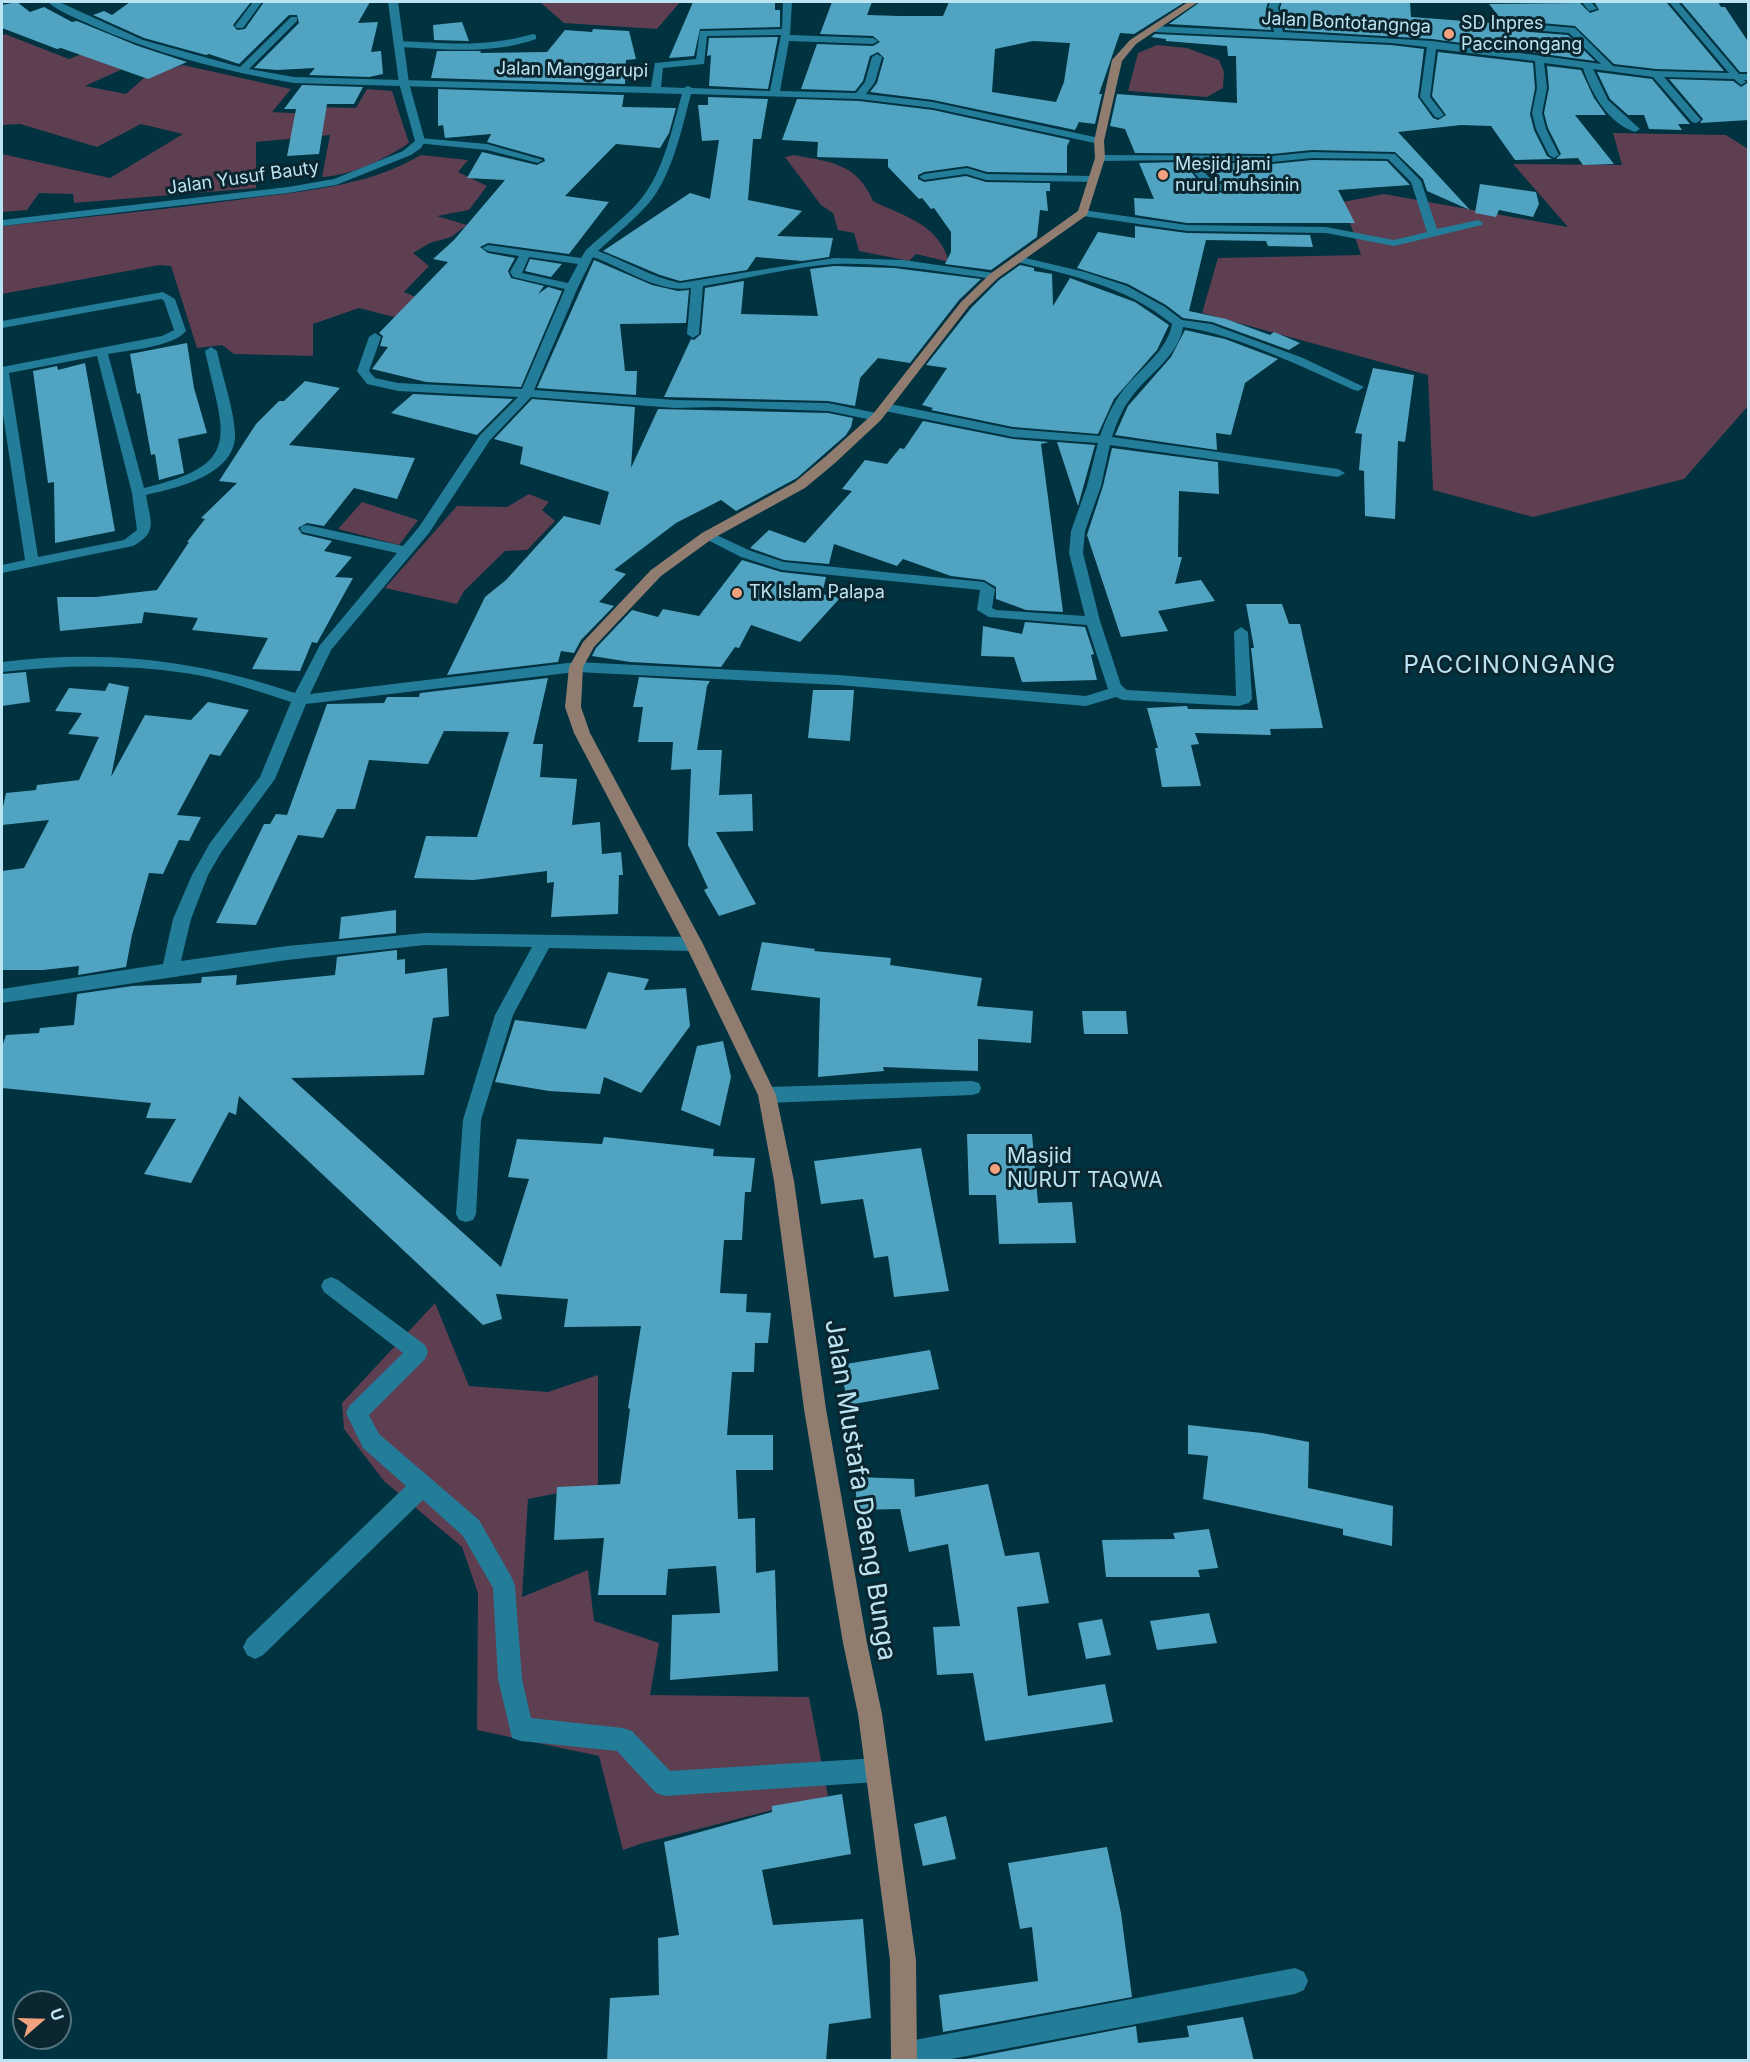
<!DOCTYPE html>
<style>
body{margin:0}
#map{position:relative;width:1750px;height:2062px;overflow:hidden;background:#013240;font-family:Inter,sans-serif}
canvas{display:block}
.frame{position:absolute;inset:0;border:3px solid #bce3f2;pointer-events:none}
.north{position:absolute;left:12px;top:1990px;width:60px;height:60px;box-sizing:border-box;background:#0c262f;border:2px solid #52727d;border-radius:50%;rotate:70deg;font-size:16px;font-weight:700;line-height:24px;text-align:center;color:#bce3f2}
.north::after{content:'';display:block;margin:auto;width:21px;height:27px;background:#f2a17e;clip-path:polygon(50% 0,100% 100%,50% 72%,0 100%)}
</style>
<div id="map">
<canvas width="1750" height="2062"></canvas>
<div class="frame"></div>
<div class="north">U</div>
</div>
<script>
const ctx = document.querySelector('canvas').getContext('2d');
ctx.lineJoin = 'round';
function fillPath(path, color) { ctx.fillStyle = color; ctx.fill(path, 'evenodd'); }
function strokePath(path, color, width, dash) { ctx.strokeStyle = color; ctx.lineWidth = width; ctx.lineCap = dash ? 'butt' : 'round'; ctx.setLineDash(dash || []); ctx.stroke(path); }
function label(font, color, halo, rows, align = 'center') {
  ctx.font = font + ' Inter,sans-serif'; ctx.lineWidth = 6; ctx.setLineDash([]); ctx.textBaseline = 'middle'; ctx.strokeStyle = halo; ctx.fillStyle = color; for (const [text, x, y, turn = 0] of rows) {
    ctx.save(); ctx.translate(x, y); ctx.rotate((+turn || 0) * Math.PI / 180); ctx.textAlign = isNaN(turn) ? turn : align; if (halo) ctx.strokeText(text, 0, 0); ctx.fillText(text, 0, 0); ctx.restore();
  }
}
const green = new Path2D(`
 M546,2H680L657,29L564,23L541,3Z
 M5,34L69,59L92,50L127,67L85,86L126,94L145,77L183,65L291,89L272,112L308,114L318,107L356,108L367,89L392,91L409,143C383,160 353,175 322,177L330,135L256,142V188L74,203L73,194L39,193L27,210L2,212V154L110,178L183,134L141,124L97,147L20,124L2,125V35Z
 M1157,45L1187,48L1219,60L1224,72L1223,88L1207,97L1128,91L1138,53Z
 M1613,133L1726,135L1748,149V406L1684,479L1533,517L1433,490L1428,375L1202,313L1218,258L1361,255L1343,202L1384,194L1568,227L1513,164L1622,165Z
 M421,155L468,160L458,172L487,186L469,210L437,216L467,225L451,237L430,243L413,253L429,266L404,292L420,299L394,317L359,308L313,324V356L234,354L222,345L197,348L171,266L160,265L2,294V226C80,218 159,210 237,200C301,191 365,188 421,155Z
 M794,155C830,162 857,163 873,201C905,217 939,224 949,262L916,254L909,261L859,251L854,233L838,230L833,213L821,205L785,157Z
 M529,494L549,502L542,510L555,521L527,550L505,551L464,591L457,604L385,588L457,506L507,507Z
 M362,502L418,520L399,545L338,529Z
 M435,1303L469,1386L548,1392L598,1375V1485L528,1499L522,1597L588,1570L594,1621L659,1643L650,1695L809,1697L828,1796L643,1843L623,1850L599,1756L477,1730L478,1593L462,1547L384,1481L344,1429L342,1403Z`);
const building = new Path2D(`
 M17,2L30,12L44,7L72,22L77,21L138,46L187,62L148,79L61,48L57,49L2,28V5Z
 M130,2H251L233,25L237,30L245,29L264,2H370L358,23L378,22L371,52L381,51L383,74L369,77L309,75L315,68L277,70L254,68L299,23L297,15H289L239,64L209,54L206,55L144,38L93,15L104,11L112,15Z
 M693,2H775V10H780V27L700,29L694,56L669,58Z
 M832,2H872L867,15L900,16H943L949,2H1185L1134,34L1120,33L1099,94H1102L1095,124L1079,122L1075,130L933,100L870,92L877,83L884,58L878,52L870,56L863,81L855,91L801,89L817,44L873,46L880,42L873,36L820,34ZM1033,41L1070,43L1064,82L1056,102L992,92L995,49Z
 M1200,2H1268L1266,9L1271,30L1169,24Z
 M1282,2H1410L1411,17L1505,24L1489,4L1580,3L1590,13L1599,10L1595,3H1604L1603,2L1667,3L1724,71L1656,69L1614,64L1575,26L1530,22L1523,28L1530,32L1568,35L1595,61L1432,39L1285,30L1280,8Z
 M1681,2H1718L1721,7H1725L1749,43V72H1740Z
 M462,22L469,41L434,40L433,25Z
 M593,29L629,31L636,59L626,60L625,84L431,78L437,51H481L480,53L547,52L565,30L592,32Z
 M1155,34L1391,45L1424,49L1418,97L1433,118L1438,120L1446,115L1432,96L1438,52L1533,63L1535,88L1530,114L1534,130L1547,156L1552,159L1515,160L1491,126L1461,125L1398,132L1470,210L1427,191L1423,179L1395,152L1312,150L1272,154L1135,153L1125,129L1110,126L1117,94L1237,103L1236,56H1228L1227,46L1166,41V39L1151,37Z
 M778,37L768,89L709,86L711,55L707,56L709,38Z
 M1547,66L1581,70L1594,98L1606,115H1575L1614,164L1583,165L1578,158L1556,159L1561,154L1548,128L1544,113L1549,88Z
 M1597,72L1652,79L1690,124H1678L1682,130L1649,129L1644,115H1628L1610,99Z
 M1669,79L1733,81L1741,87L1749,82V120L1700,123L1703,119Z
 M302,85L363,87L354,104H327L319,154L287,156L296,109H284Z
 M438,89L624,95L622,107L676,108L669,133L660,148L616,144L565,196L609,202L569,254L488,243L480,247L488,253L515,258L508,271L511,278L544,286L538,294L548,287L562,291L521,387L426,382L372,369L388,347L380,346L383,336L379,333L448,262L433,259L454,240L505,180L467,178L482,152L537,165L545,161L544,158L487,142L491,134L445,138L443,125L438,126Z
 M708,97L768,99L761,139H753L748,200L802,211L777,236L833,238L829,257L802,261L756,257L747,270L680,281L660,275L603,251L690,193L710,199L719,140L702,141L698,105H708Z
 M797,99L859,101L933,110L1070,140L1067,146V173L987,172L967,166L924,172L918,175V179L924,182L966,176L986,182L1050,183V191H1046L1048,211L1040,210L1037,237L991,270L945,264L951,252V232L934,208L931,209L922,198L919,199L888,167V159L817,157L818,142L782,140Z
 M1312,160L1387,161L1410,185L1338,190L1355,223H1187L1135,215L1134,198L1154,199L1139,163L1184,162L1202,186L1222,193L1260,192L1267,186L1253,181H1218L1201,162L1272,164Z
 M1480,184L1536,192L1539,204L1533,217L1499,210L1496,217L1475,213Z
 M1135,226L1187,233L1310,235L1313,247L1268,246L1266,241L1206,240L1189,311L1226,319L1270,335L1274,332L1300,343L1289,350L1212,322L1183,318L1166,305L1128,284L1077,268L1098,232L1135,238Z
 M530,259L562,264L551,277L525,271Z
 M594,260L652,285L678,291L689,290L686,323L620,324L625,371H637L636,395L537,388Z
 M1020,265L1034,268V271L1052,274L1053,306L1070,278L1135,302L1169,325L1157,350L1114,399L1098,434L1013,427L931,410L933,408L922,405L947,368L926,365L971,308L999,280Z
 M834,266L894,268L981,279L959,300L910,363L878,358L860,378L855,406L828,401L664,397L691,339L694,340L701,334L705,288L744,281L741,314L818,316L810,269Z
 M1185,330L1225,339L1278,359L1245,383L1231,435L1216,433L1217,450L1115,435L1128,406L1171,357Z
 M187,343L194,388L207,433L178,439L184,473L159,480L155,454L151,455L140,393L137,394L130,354Z
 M85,363L115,531L55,543L54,482L48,483L33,371L57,366L58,370Z
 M1373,368L1414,375L1405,442L1398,441L1395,519L1365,516L1364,471L1359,470L1362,434L1355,433Z
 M305,381L340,388L289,445L415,458L397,499L354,488L324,526L307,523L298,528L302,534L332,541L324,551L352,557L335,577L353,578L317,643L312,642L300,671L252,669L268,638L192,630L198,618L144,612L142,623L60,631L57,597H96L157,590L189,542H187L205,519L201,518L237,483L219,481L256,424L279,401H284Z
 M413,394L513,399L477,435L391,413Z
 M532,399L635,407L631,468L658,409L828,413L853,418L851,427L846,435L797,478L736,511L721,500L676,523L614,570L626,574L599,602L614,606L581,640L574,653L561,651L558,662L447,675L485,597L506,580L564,516L600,525L609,492L520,464L523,447L494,439Z
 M923,421L1013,439L1049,442L1041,444L1063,612L1026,610L996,599V587L984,580L951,576L903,559L897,566L834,544L829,564L784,560L750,548L769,530L805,543L852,491L842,489L865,460L887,464L900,448L904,449Z
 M1057,442L1095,445L1078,506Z
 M1112,448L1218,462L1219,494L1179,491L1178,557H1182L1175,584L1201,580L1215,601L1158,611L1168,631L1121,637L1087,535L1103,486Z
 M742,560L781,572L826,577L822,594L840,598L800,642L751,625L739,648L735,647L721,667L630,662L592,656L596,648L632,610L658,617L663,609L699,616Z
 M1246,604H1282L1289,624H1300L1323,728L1270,729L1271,735L1195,733L1199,744L1191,745L1201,786L1162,787L1155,748H1158L1147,708L1187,706L1188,709L1258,710L1251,648H1254Z
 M1025,622L1085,627L1094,654L1091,655L1097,680L1022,682L1014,657L981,656L983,626L1022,634Z
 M26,672L30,702L2,706V674Z
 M639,677L710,681L707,686L697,750H722L719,795L752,794L753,831L716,832L756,904L719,916L704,890L708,888L688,845L691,769L671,770L673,742H638L643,707H633Z
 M548,678L533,744H543L540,777L577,779L572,825L600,822L602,854L621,852L623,875H619L618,914L551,917L554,882L547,883V871L474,880L414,878L426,836L477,837L509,732L444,731L428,764L369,760L355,809H337L323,838L298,835L256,925L216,923L264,824H270L276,814L287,815L327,704L384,703L387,697H419L420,693Z
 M109,683L129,687L111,777L145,715L191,720L208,702L249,710L220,756L210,754L177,815L201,817L189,841L179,840L163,874L149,873L132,935L126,967L78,975L79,966L43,970H2V871L24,868L49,820L2,825V812L6,793L36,790L37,785L79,780L99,737L68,734L82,713L55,711L69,688L105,691Z
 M813,690H854L850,741L808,738Z
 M396,910V933L339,939L341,917Z
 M762,942L815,949L814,951L891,958L890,965L982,978L977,1006L1033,1011L1031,1043L978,1039V1071L883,1067L884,1071L818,1077L820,998L751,990Z
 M397,950V960L405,959V974L447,968L449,1016L433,1018L424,1075L291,1078L501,1267L529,1179L508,1177L517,1139L602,1144L604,1137L714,1149L713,1156L755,1158L751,1192H745L742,1240H724L720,1293L747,1294L746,1312L771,1313L768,1343H755L754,1372H732L727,1435H773V1470H736L738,1519L755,1518L756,1573L775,1570L778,1671L670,1680L672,1615L720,1613L716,1566L668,1569L666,1595H598L604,1538L554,1540L557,1487L620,1484L630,1409L628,1408L641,1326L564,1327L568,1299L496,1294L502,1319L483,1325L239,1096L236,1115L229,1112L191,1183L144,1174L176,1119L146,1118L151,1103L2,1088V1047L6,1035L39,1033L40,1028L74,1025L77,994L132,986L201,983L202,977L237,975L236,985L335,975L337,957Z
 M608,972L649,979L644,990L686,988L690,1026L641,1093L604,1077L600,1094L549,1091L495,1082L515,1020L586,1029Z
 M1082,1011H1126L1128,1034H1084Z
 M723,1041L731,1077L720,1126L681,1110L697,1046Z
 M967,1134H1032L1038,1203L1072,1202L1076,1243L999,1244L996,1195H969Z
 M921,1148L949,1291L894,1297L888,1256L874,1258L863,1199L821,1204L814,1161Z
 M930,1350L939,1389L848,1405L840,1365Z
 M1188,1425L1262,1433L1309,1442L1308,1488L1393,1506L1392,1546L1343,1535V1529L1203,1499L1208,1456L1188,1454Z
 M855,1477L914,1479L915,1497L988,1484L1005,1556L1039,1552L1049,1603L1017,1607L1028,1696L1105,1684L1113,1722L985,1741L973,1673L937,1675L933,1627L960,1626L948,1544L909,1552L900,1509L857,1510Z
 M1209,1529L1218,1568L1198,1570L1200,1577H1106L1102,1540L1175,1539L1173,1533Z
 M1209,1613L1217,1643L1157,1650L1150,1621Z
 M1102,1619L1111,1655L1086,1659L1078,1623Z
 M842,1794L851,1854L762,1870L773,1925L863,1919L871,2018L829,2024L826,2061H607L610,1998L659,1995L658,1938L679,1935L664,1842L772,1812V1806Z
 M946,1816L956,1859L923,1866L914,1824Z
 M1107,1847L1121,1913L1132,1997L943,2032L939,1995L1038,1981L1032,1927L1020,1929L1008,1863Z
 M1243,2017L1254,2061H955L1136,2026L1138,2043L1189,2037L1187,2026Z`);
const minor = new Path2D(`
 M48,2H59L143,40L240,67L291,17H297V21L249,69L294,77L651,87L655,63L696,59L700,31L782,29L783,2H792L790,35L873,38L878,41L873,44L789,41L780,91L856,93L865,82L872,57L877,54L882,57L875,82L866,94L933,102L1099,138L1104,141L1099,144L933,108L859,99L691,94C682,128 672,176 649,203C634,220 615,235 598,251C626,261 651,277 680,283L834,258L903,260L994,273L1000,276L994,279C941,272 888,262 834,264C790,267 746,279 703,286L699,334L693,338L687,334L691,288C656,293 625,268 593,257L578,287L534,390L675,400L828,403L881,414L883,417L877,421L828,411L716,407L675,408L531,397L490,440L429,533L331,650L310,694L576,662L838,675L1086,696L1108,689L1087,625L989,617L977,610L980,590L782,570L741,557L700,536L702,533H712L751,551L784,562L984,582L995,589L992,608L996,610L1085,616L1069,553L1071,531L1087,486L1098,443L1013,437L885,411L879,407L885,403L1013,429L1100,436C1106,419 1113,403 1124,389C1141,368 1167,351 1172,324C1126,286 1070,275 1013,261L1011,259L1017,256L1085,272L1127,286L1165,307L1182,320L1211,324L1303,358L1364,387L1358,391L1354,390C1302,367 1238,335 1183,327C1179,355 1149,374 1133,395C1123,407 1117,422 1112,437L1338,469L1345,473L1338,477L1110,445L1101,486L1085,531L1083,553L1100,621L1121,685L1127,690L1236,696L1234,632L1241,627L1248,632L1252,699L1249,703L1239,706L1123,700L1116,697L1086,706L838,685L576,672L306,704L275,779L222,851L208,875L191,919L181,961L287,946L425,933L694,937L700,939L703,944L700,949L694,951L549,948L513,1015L481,1120L476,1214L473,1220L466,1222L459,1220L456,1214L463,1120L495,1015L532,947L425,945L287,960L2,1003V989L163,964L173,919L192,875L210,843L260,777L291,702C257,691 221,678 185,673C124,664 63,665 2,672V662C105,649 197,660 295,693L320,645L397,553L302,532L300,529L302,526L307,525L403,546L419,527L480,435L518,397L398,391L367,384L357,371L369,337L375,333L381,337L369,371L375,378L398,383L522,389L565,289L513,277L510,272L519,256L488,251L482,248L488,245L581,258L586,250C604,233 626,217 641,199C664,171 672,128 682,94L294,83C224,71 155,54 89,24C76,18 59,12 48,2ZM781,35L770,91L692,88L688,86L684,88L661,87L663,68L704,64L707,36ZM529,257L578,264L568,283L522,273Z
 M253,2H262L243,28H237L235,26Z
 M1270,2H1280L1278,8L1283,32L1432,41L1601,64L1569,33L1530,30L1525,27L1530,24L1575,28L1613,66L1656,71L1729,73L1669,2H1678L1739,74H1748V80H1744L1746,82L1741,85L1734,79L1664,77L1701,120L1696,123L1692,122L1653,77L1593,69L1608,100L1640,129L1635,132C1608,123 1591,93 1583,68L1544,63L1547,88L1542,113L1546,129L1559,155L1554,158L1549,155L1536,129L1532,113L1537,88L1535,61L1436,49L1430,97L1444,115L1439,118L1435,117L1420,97L1427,47L1391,43L1155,32L1150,29L1155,26L1274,32L1268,8Z
 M1582,2H1591L1597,9L1589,11Z
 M533,34L536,35V39C491,55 445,49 398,47L393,44L398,41C449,43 483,48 533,34Z
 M420,138L487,144L543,160L538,163L487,150L416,143L415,141Z
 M1312,152L1395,154L1421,181L1437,229L1478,220L1483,223L1482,225L1394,246L1326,233L1187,231L1083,216L1078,213L1083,210L1187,225L1326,227L1394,240L1427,232L1411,182L1388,159L1312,158L1272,162L1196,160C1201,166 1205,174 1211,179C1225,193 1251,176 1265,187L1260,190L1222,191L1204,185L1185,160L1100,161L1095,158L1100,155L1272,156Z
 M967,168L987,174L1092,176L1097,179L1092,182L986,180L966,174L924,180L919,177L924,174Z
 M163,292L175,299L186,331C173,347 129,350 108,354L144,488C246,464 223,435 205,351L211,347L217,351C222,375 234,410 235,433C237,475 176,488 146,495C150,521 159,532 133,546L2,573V565L25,560L2,408V367L162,336L174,330L164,301L161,299L2,328V321ZM97,356L132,493L137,530L124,540L38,557L9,373Z
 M972,1081L979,1083L981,1088L979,1093L972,1095L767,1103L760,1100L758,1095L760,1090L767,1087Z
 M331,1277L338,1280L425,1345L428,1352L425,1359L369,1415L379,1434L479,1520L512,1578L515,1586L522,1679L531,1718L623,1728L632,1731L670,1771L877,1758L886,1761L889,1770L886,1779L877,1782L665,1796L656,1793L617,1751L521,1741L512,1738L498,1679L493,1588L463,1536L423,1500L263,1655L255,1659L247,1655L243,1647L247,1639L406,1486L363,1448L346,1413L349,1406L403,1353L324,1292L321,1286L324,1280Z
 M1295,1968L1304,1972L1308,1981L1304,1990L1295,1994L946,2060H893L891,2055L894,2045L904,2042Z`);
const tertiary = new Path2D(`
 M388,2H398L409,83L425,141L421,148L411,155L336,185L288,193L2,226V220L288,187L334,179L403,151L415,141L399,83Z`);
const primary = new Path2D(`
 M1188,2H1198L1136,44L1122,61L1104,141L1105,158L1087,215L998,278L969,306L881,420L835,463L805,488L712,539L661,576L594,647L583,667L581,707L590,733L703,944L776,1095L794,1181L826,1409L867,1643L882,1714L916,1960L917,2060H891L890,1960L858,1714L843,1643L804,1409L774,1181L758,1095L685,944L574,733L565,707L569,667L583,642L651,570L702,533L795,482L825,457L873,414L961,302L990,274L1078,211L1095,158L1094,141L1112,60L1130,40Z`);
const markers = [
 [1449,34,6,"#f2a17e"],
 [1163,175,6,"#f2a17e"],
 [737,593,6,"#f2a17e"],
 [995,1169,6,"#f2a17e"]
];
const farStreetnames = [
 ["Jalan Bontotangnga",1346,23,3],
 ["Jalan Manggarupi",572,70,1],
 ["Jalan Yusuf Bauty",243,178,-8]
];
const farPoinames = [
 ["SD Inpres",1461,24],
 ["Paccinongang",1461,45],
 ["Mesjid jami",1175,165],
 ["nurul muhsinin",1175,186],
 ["TK Islam Palapa",749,593]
];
const poiNames = [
 ["Masjid",1007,1157],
 ["NURUT TAQWA",1007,1181]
];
const quarterNames = [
 ["PACCINONGANG",1510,666]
];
const nearStreetnames = [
 ["Jalan Mustafa Daeng Bunga",860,1490,81]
];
fillPath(green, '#5e3e51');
fillPath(building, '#51a4c1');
fillPath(minor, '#237c98');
fillPath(tertiary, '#237c98');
fillPath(primary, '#907d70');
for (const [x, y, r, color] of markers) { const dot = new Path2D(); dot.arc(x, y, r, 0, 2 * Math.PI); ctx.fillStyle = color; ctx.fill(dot); strokePath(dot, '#0c262f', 2); }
label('18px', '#bce3f2', '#0c262f', farStreetnames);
label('18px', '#bce3f2', '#0c262f', farPoinames, 'left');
label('21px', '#bce3f2', '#0c262f', poiNames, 'left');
ctx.letterSpacing = '1.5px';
label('24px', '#bce3f2', '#0c262f', quarterNames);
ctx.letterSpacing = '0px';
label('26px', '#bce3f2', '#0c262f', nearStreetnames);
</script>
